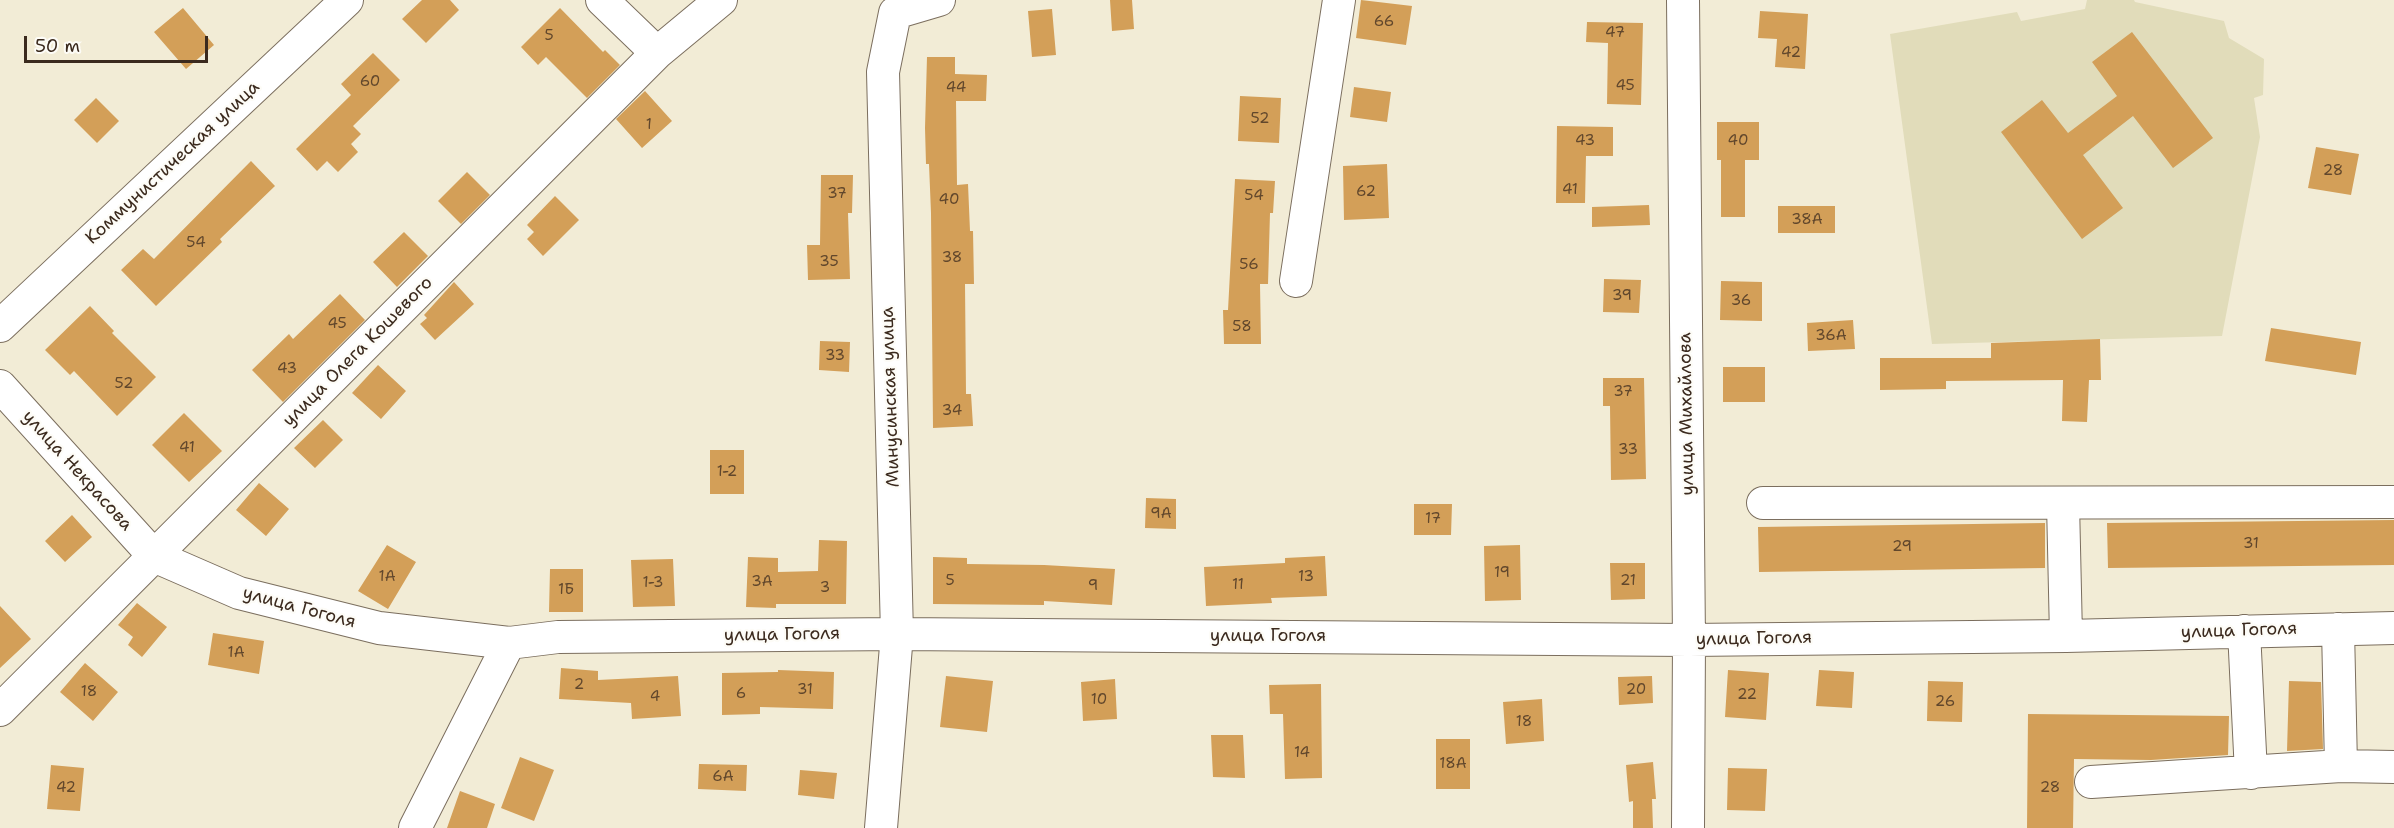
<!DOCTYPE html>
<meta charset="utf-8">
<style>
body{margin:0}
#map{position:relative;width:2394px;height:828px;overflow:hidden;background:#f2ecd6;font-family:"Shantell Sans",sans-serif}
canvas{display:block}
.scale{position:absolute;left:24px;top:36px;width:184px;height:27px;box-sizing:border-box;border:3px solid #3b2a1e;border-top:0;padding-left:8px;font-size:18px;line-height:21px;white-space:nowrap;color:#3b2a1e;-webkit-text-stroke:4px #fdfcf7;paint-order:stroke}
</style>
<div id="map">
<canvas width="2394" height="828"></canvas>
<div class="scale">50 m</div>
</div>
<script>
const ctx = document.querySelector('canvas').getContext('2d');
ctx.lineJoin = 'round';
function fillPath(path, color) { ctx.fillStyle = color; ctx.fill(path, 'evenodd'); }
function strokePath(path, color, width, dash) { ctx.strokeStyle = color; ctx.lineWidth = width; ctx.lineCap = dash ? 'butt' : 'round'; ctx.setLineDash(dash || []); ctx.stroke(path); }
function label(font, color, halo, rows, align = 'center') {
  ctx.font = font + ' "Shantell Sans",sans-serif'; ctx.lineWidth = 4.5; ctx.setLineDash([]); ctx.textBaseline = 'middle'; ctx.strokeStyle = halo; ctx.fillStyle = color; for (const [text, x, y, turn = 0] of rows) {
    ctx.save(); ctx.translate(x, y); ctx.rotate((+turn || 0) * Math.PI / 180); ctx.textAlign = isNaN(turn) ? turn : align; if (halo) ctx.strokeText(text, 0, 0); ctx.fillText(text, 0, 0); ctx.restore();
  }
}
const built = new Path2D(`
 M2087,0H2134L2135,2L2224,21L2229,38L2264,59L2263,95L2254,98L2260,137L2222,336L1932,344L1890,34L2017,12L2021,21L2085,9Z`);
const building = new Path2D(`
 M422,0H450L459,10L426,43L402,19Z
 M1110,0H1132L1134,29L1112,31Z
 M1361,0L1412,6L1406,45L1356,38Z
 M183,8L214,45L186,69L154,32Z
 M560,8L603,52L605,50L620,65L587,98L546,57L538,65L521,47Z
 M1052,9L1056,55L1032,57L1028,11Z
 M1760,11L1808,14L1805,69L1775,67L1777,39L1758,38Z
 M1587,22L1643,23L1641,105L1607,104L1608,43L1586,42Z
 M2132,32L2213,138L2173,168L2133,116L2083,155L2123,208L2082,239L2001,132L2042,100L2068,133L2117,96L2092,62Z
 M373,53L400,80L353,126L361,134L351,144L358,152L338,172L327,161L317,171L296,149L351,95L341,84Z
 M927,57H955V74L987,75L986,101H956L957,185L968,184L970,231H973L974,284H965L966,394H971L973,426L933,428L931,213L929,164H926L925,128Z
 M1354,87L1391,92L1387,122L1350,117Z
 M645,91L672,121L642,148L616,119Z
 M1240,96L1281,98L1279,143L1238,141Z
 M96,98L119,121L97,143L74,120Z
 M1717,122H1759V160H1745V217H1721V160H1717Z
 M1557,126L1613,127V156H1586L1585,203H1556Z
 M2316,147L2359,154L2351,195L2308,188Z
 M251,161L275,186L220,239L222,242L156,306L121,270L143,249L154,259Z
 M1387,164L1389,218L1344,220L1343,166Z
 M467,172L490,195L461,224L438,201Z
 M821,175H853L852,213H848L850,279L808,280L807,245H820Z
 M1235,179L1275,181L1273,213H1270L1268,284H1260L1261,344H1224L1223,310H1228Z
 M555,196L579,220L543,256L527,239L534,232L527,225Z
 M1649,205L1650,225L1592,227V207Z
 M1778,206H1835V233H1778Z
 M404,232L428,256L397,287L373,262Z
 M1604,279L1641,280L1639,313L1603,312Z
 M1721,281L1762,282V321L1720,320Z
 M454,282L474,304L435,340L420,324L427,318L424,315Z
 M340,294L365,320L283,402L252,370L289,334L293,339Z
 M90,306L114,331L112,333L156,377L117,416L74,371L70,375L45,350Z
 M1853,320L1855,349L1808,351L1807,323Z
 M2271,328L2361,342L2356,375L2265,361Z
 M2100,339L2101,380H2089L2087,422L2062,421L2063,380L1946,381V389L1880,390V358H1991V343Z
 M820,341L850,342L849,372L819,370Z
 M378,365L406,391L381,419L352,393Z
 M1723,367H1765V402H1723Z
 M1603,378H1644L1646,479L1611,480L1610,406H1603Z
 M184,413L222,451L189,482L152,445Z
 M323,420L343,440L315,468L294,448Z
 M710,450H744V494H710Z
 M259,483L289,509L266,536L236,510Z
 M1146,498L1176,499V529L1145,528Z
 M1414,504H1452L1451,535H1414Z
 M72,515L92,537L65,562L45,541Z
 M2394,520V565L2108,568L2107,523Z
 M2045,523V568L1759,572L1758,527Z
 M819,540L847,541L846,604H776V608L746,607L748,557L778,558V572L818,571Z
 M387,545L416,562L388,609L358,591Z
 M1520,545L1521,600L1485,601L1484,546Z
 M1325,556L1327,596L1271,598L1272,603L1206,606L1204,567L1285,563V558Z
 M933,557L967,558V564L1044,565L1115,569L1112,605L1044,601V605L933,604Z
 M673,559L675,606L633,607L631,560Z
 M1610,563H1645V599L1611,600Z
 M550,569H583V612H549Z
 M137,603L167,627L142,657L128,645L133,637L118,625Z
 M0,606L31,639L0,668Z
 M213,633L264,641L259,674L208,665Z
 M85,663L118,692L93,721L60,692Z
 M561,668L598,671V680L678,676L681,716L632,719L631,703L559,699Z
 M778,670L834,672L833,709L760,707V714L722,715V673L778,672Z
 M1728,670L1769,673L1766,720L1725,717Z
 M1819,670L1854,672L1852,708L1816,706Z
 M946,676L993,681L987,732L940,727Z
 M1652,676L1653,703L1619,705L1618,677Z
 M1115,679L1117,719L1083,721L1081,682Z
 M1928,681L1963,682L1962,722L1927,721Z
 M2289,681L2321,682L2323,749L2287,751Z
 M1321,684L1322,778L1285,779L1283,714H1270L1269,685Z
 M1542,699L1544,741L1506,744L1503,702Z
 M2028,714L2229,716L2228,755L2151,760L2074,759L2073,828H2027Z
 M1211,735H1243L1245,778L1213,777Z
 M1436,739H1470V789H1436Z
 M520,757L554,770L534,821L501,808Z
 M1653,762L1656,799H1652L1653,828H1633V801L1629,802L1626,765Z
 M699,764L747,765L746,791L698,789Z
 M51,765L84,768L80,811L47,809Z
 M1728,768L1767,769L1765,811L1727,810Z
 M800,770L837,773L834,799L798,795Z
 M460,791L495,804L487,828H447Z`);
const minor = new Path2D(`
 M602,0L657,53
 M1683,0L1689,640L1688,828
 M1296,281L1339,0
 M0,326L347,0
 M0,386L154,556L239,593L379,628L509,643L558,637L897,634L1689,640L2066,636L2394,628
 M1763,503L2394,502
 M2063,503L2066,636
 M2338,629L2341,766
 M2244,631L2251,773
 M0,710L657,53L721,0
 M2091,782L2341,766L2394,767
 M415,828L509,643
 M881,828L897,634L883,72L895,13L939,0`);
const numberNames = [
 ["66",1384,22],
 ["47",1615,33],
 ["5",549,36],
 ["42",1791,53],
 ["60",370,82],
 ["45",1625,86],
 ["44",956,88],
 ["52",1260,119],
 ["1",649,125],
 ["43",1585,141],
 ["40",1738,141],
 ["28",2333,171],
 ["41",1570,190],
 ["62",1366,192],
 ["37",837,194],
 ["54",1254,196],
 ["40",949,200],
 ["38А",1807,220],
 ["54",196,243],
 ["38",952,258],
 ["35",829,262],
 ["56",1249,265],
 ["39",1622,296],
 ["36",1741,301],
 ["45",337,324],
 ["58",1242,327],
 ["36А",1831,336],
 ["33",835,356],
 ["43",287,369],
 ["52",124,384],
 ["37",1623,392],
 ["34",952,411],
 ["41",187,448],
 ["33",1628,450],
 ["1-2",727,472],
 ["9А",1161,514],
 ["17",1433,519],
 ["31",2251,544],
 ["29",1902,547],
 ["19",1502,573],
 ["1А",387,577],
 ["13",1306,577],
 ["5",950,581],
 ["21",1628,581],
 ["3А",762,582],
 ["1-3",653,583],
 ["11",1238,585],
 ["9",1093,586],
 ["3",825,588],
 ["1Б",566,590],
 ["1А",236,653],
 ["2",579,685],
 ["31",805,690],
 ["20",1636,690],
 ["18",89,692],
 ["6",741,694],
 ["22",1747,695],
 ["4",655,697],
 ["10",1099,700],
 ["26",1945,702],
 ["18",1524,722],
 ["14",1302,753],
 ["18А",1453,764],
 ["6А",723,777],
 ["42",66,788],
 ["28",2050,788]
];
const streetNames = [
 ["Коммунистическая улица",173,163,-43],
 ["улица Олега Кошевого",358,352,-45],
 ["Минусинская улица",891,397,-92],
 ["улица Михайлова",1687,414,-91],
 ["улица Некрасова",77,471,48],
 ["улица Гоголя",299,608,15],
 ["улица Гоголя",2239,631,-2],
 ["улица Гоголя",782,635,-1],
 ["улица Гоголя",1268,636],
 ["улица Гоголя",1754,639,-1]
];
fillPath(built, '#e1dcba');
fillPath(building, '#d39f58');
strokePath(minor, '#7b6e5e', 34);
strokePath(minor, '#fff', 32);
label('15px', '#61472c', null, numberNames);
label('18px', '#3b2a1e', '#fdfcf7', streetNames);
</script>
